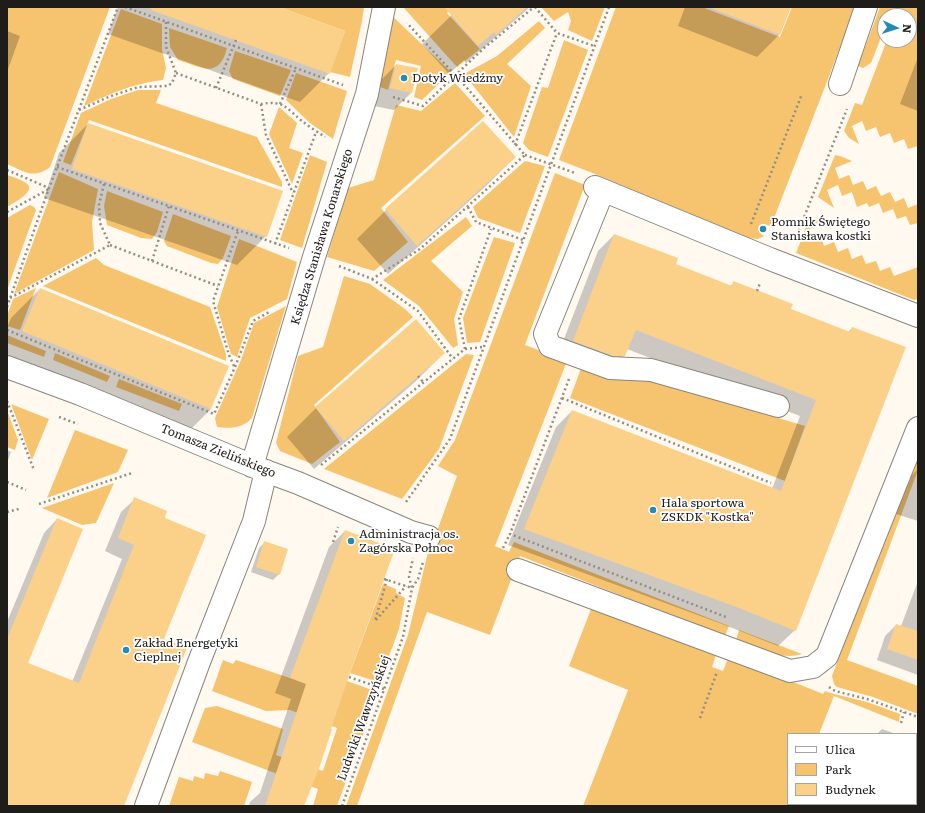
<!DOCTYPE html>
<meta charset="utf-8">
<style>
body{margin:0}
#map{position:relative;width:925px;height:813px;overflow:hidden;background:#fff9f0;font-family:Literata,serif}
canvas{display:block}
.frame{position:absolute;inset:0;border:8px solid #1f1d1a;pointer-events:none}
.legend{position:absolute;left:787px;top:733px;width:130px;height:72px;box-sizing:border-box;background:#fff;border:1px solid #a5a5a3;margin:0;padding:5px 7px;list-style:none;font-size:12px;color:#1f1d1a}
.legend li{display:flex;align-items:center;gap:8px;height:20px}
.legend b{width:20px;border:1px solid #a5a5a3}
.north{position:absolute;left:877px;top:8px;width:40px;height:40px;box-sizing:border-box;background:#fff;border:1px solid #a5a5a3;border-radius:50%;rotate:94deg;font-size:11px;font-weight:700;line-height:16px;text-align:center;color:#1f1d1a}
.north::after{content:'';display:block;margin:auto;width:14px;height:18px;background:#238cb3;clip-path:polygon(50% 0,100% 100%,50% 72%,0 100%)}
</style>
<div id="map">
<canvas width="925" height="813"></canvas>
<div class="frame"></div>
<ul class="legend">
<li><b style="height:5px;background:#fff"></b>Ulica</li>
<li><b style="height:11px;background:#f6c36e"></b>Park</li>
<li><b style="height:11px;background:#fbd089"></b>Budynek</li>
</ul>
<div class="north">N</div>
</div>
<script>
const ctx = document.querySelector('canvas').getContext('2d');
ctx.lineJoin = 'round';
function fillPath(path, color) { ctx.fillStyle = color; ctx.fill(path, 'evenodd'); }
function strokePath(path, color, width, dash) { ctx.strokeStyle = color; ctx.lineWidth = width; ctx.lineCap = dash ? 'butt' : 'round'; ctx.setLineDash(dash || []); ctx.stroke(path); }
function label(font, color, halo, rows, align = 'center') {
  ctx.font = font + ' Literata,serif'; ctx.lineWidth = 3.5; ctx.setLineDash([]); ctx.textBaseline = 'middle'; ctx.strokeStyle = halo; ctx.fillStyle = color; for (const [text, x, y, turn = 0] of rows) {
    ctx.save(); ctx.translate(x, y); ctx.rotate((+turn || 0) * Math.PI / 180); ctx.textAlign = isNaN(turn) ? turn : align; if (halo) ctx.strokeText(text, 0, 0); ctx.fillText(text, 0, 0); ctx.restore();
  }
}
const green = new Path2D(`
 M7,7H110L50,167C33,180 24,171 7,164Z
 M279,7H364L362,21L350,77L330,72L345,31Z
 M403,7H453L447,13L480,49L457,67Z
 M541,7H605L592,41L568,30L571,21L568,12L554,21Z
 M616,7H702L780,37L792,7H855L828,79L771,226L764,224L759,225C758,231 759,233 764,236L758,239L748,238L590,172L559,160Z
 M880,7H893L889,16H885V27L871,63L863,68L858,66Z
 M901,7H918V146L908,149L904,139L894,143L890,133L880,137L876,127L866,131L862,121L852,126L859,144L849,138L844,131L855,103L862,105L887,40H909V16H897Z
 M121,9L162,24V49L166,68L163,80C131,84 113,93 84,106Z
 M389,13L451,72L422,100L414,97L421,66L396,60L388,90L375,85Z
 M539,21L545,28L507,64L531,86L514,137L464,74L497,56Z
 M169,28L227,48C219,80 201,67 178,60L170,47Z
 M564,40L588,50L548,157L529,150L523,143L542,87L548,88Z
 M235,51L291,70L280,96L233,79L229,71Z
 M296,73L347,91L333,139L310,123L286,100Z
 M455,83L485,116L381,208L408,242L374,271L327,257L348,188L374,180L396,105L421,111Z
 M138,90H161L156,103L257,137L282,182V187L89,120L71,165L63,162L81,113L111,99Z
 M279,107L297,123L289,148L303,153L292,184L269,134Z
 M310,155L327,162L302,248L280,240Z
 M835,155L840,156L852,161L835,168L839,179L849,175L853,185L863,181L867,190L876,186L881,196L890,192L895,202L904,198L908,208L918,204V223L910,225L906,216L897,219L893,209L883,213L879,203L869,207L867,203L857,207L852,192L842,196L838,185L827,190L834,208L818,197Z
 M525,161L545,166L520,233L478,218L473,207Z
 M59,172L98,189L92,222L94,250L14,294Z
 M555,173L585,185L525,345L567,361L495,546L509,552L514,542L729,626L725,636L520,556L490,635L427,612L357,806H346L408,635L430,544L432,545L457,476L438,466L455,440Z
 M7,175C13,177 20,179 26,183C38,191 13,203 7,207Z
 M107,191L163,212L157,232L152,239L141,238L107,225L104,206Z
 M30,205L34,207L36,210L7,290V218Z
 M173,214L231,236L223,258L218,264L211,263L167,246L164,241Z
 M466,217L472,226L431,261L463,292L454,319L458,345L453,348L419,306L383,280Z
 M810,217L824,223L807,230L810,240L821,236L824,246L834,242L838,252L848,248L852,259L862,255L866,264L876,261L880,271L890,267L894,276L918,267V299L914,300L796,253Z
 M494,237L515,243L480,342L467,343L463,318Z
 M239,239L297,262L287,299L250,318L237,357L231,354L217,307Z
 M96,258L104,265L210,307L226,354V361L43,286Z
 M344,276L370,284L405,309L413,317L314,405L340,442L312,464L280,451L276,443L298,356L323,347Z
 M36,288L20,330L7,326V316L13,299Z
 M286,306L252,418C243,428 230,429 217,427L215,418L241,360L254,323Z
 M7,335L46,351L44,357L7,343Z
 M55,353L110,376L107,382L53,360Z
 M466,354L474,355L439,449L402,499L324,469Z
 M582,366L651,380L805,426L785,481L570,398Z
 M119,379L182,404L179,411L116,387Z
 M11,404L49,419L32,460Z
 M7,410L18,440L15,450L7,447Z
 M75,430L128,450L118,472L47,498Z
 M918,450V470L847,660L918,686V714L873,697L837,687L834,684L832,676Z
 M114,483L96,523L82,525L42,508Z
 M383,584L396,589V593L405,598L399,629L381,678L375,681L350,673Z
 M593,604L717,652L712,667L723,671L729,656L823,694L825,691L834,694L867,702L900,714L899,722L834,696L819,734H788V804H793V806H583L628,690L569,666Z
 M739,630L802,654C780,661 756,647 736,640Z
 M223,660L233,664L236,660L290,678L347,681L372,690L374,696L370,709L369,718L337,806H313L318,789L192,742L205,708L217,706L283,729L276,755L323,771L337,728L290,710L266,711L212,691Z
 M220,771L252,782L244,806H169L179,777L193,781L194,776L204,779L205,773L218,776Z`);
const shadow = new Path2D(`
 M118,7H276L329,73L300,102L108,34Z
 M460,7H530L466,63L464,60L449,74L422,44Z
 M685,7H790L779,35L757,57L678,26Z
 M7,31L20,36L7,72Z
 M918,57V111L900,104Z
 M396,65L411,93L394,110L374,106L379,82Z
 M483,122L515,157L486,186L388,274L357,239L386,210Z
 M88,124L266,236L237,265L44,198L59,153Z
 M614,235L674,265L730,286L734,283L790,309L848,332L852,328L795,630L778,646L722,624L508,545L556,427L572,411L772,489L800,416L627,349L624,356L608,372L557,357L598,251Z
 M40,289L211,409L182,438L7,366V328L11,318Z
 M444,353L415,382L314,469L287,437L316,408Z
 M7,450L11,452L7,463Z
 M918,469V521L896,514L909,478Z
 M135,499L163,519L162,639L123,806H7V622L44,533L57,519L27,663L72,682L122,559L105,551L121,512Z
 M345,531L349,672L303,806H249L250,802L260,793L291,699L275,693L329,547Z
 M265,542L279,574L273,580L251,572L259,548Z
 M918,581V675L877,660L885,636L896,625L901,626Z
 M882,729L896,734H877Z
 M916,742H918L916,752Z
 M790,804H824L823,806H790Z`);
const building = new Path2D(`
 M151,7H279L345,31L330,74L151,10Z
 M444,7H527L496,35L494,32L478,46Z
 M711,7H791L780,35L711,8Z
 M396,64L418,68L412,93L390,88Z
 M483,121L516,157L417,246L385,209Z
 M88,123L283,191L267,237L72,169Z
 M614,234L678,258L676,264L732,286L733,281L793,304L791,309L850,332L852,327L906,347L796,631L739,608L524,529L572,410L781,491L816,400L636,330L625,356H613L573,341Z
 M40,288L229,366L211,409L22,331Z
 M416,319L445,353L344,441L315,407Z
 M134,497L167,511L165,518L206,535L164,639L187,648L124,806H7V639L57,518L83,529L28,663L79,683L134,545L118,538Z
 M345,530L395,549L350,673L331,729H332L320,766L304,806H265L306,684L290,678Z
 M264,541L288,549L280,575L256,567Z
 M896,624L918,631V660L887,649Z`);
const path = new Path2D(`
 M125,7L343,85
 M535,7L557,33L594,46
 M176,73L261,104C284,100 286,108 302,121C309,127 318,132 325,137
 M216,88L236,40
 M393,97L423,106L484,48L534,7
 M261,104L266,135L293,193
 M280,104L296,68
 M79,110L111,96L138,87L168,86L172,83L176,73L166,47V22
 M515,145L557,33
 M525,155L575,173
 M57,167L289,248
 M7,170L49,188
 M468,207L476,222L523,240
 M7,212L49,189
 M751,224L802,94
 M795,240L847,109
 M275,244L316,132
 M110,245L218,286
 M152,261L169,206
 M339,266L372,279L420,249L525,155L467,88L407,23
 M372,279L418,311L453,359
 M757,291L760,283
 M10,298L110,245L100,223L99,205L104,184
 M7,307L49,188L118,7
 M7,330L214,414L235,367L253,321L271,311
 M465,349L459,319L491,229
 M234,366L229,355L213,301L238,231
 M418,376L424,383
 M569,379L510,534L726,617
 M562,398L771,483
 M7,401L34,470
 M59,417L78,424
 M321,465L465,349L483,347
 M7,482L26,490
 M406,502L450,439L609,7
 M39,504L132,473
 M7,512L19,509
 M333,542L338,527
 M503,548L510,534
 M384,579L412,588L418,579L423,562
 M387,579L375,621L406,586
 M349,677L384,689
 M829,687L835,691L867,699L918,717
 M700,718L717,672
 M901,723L904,712
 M342,806L403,637L412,588L409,577L413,558`);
const minor = new Path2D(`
 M840,84L866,7
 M595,187L770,259L918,316
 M603,191L545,334L550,346L610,368L651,370L778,406
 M7,367L80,394L260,469L298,483L411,532L429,537
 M252,466L314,257L367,94L384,7
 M518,570L790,671L813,667L827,656L918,428
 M146,806L199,662L254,521L266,471`);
const markers = [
 [404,78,4,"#238cb3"],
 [763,229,4,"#238cb3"],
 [653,510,4,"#238cb3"],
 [351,541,4,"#238cb3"],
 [126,650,4,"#238cb3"]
];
const poiNames = [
 ["Dotyk Wiedźmy",412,78],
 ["Pomnik Świętego",771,222],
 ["Stanisława kostki",771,236],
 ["Hala sportowa",661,503],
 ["ZSKDK \"Kostka\"",661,517],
 ["Administracja os.",359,534],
 ["Zagórska Połnoc",359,548],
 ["Zakład Energetyki",134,643],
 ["Cieplnej",134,657]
];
const streetNames = [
 ["Księdza Stanisława Konarskiego",322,237,-73],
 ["Tomasza Zielińskiego",218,451,22],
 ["Ludwiki Wawrzyńskiej",364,718,-70]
];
fillPath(green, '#f6c36e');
fillPath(shadow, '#0003');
fillPath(building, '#fbd089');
strokePath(minor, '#8a857d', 24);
strokePath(path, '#918d87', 2.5, [2, 3]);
strokePath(minor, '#fff', 22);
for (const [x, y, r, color] of markers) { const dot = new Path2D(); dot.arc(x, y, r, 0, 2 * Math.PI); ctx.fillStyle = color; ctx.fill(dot); strokePath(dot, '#fff', 1.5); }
label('12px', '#1f1d1a', '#fff', poiNames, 'left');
label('12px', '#1f1d1a', '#fff', streetNames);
</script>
